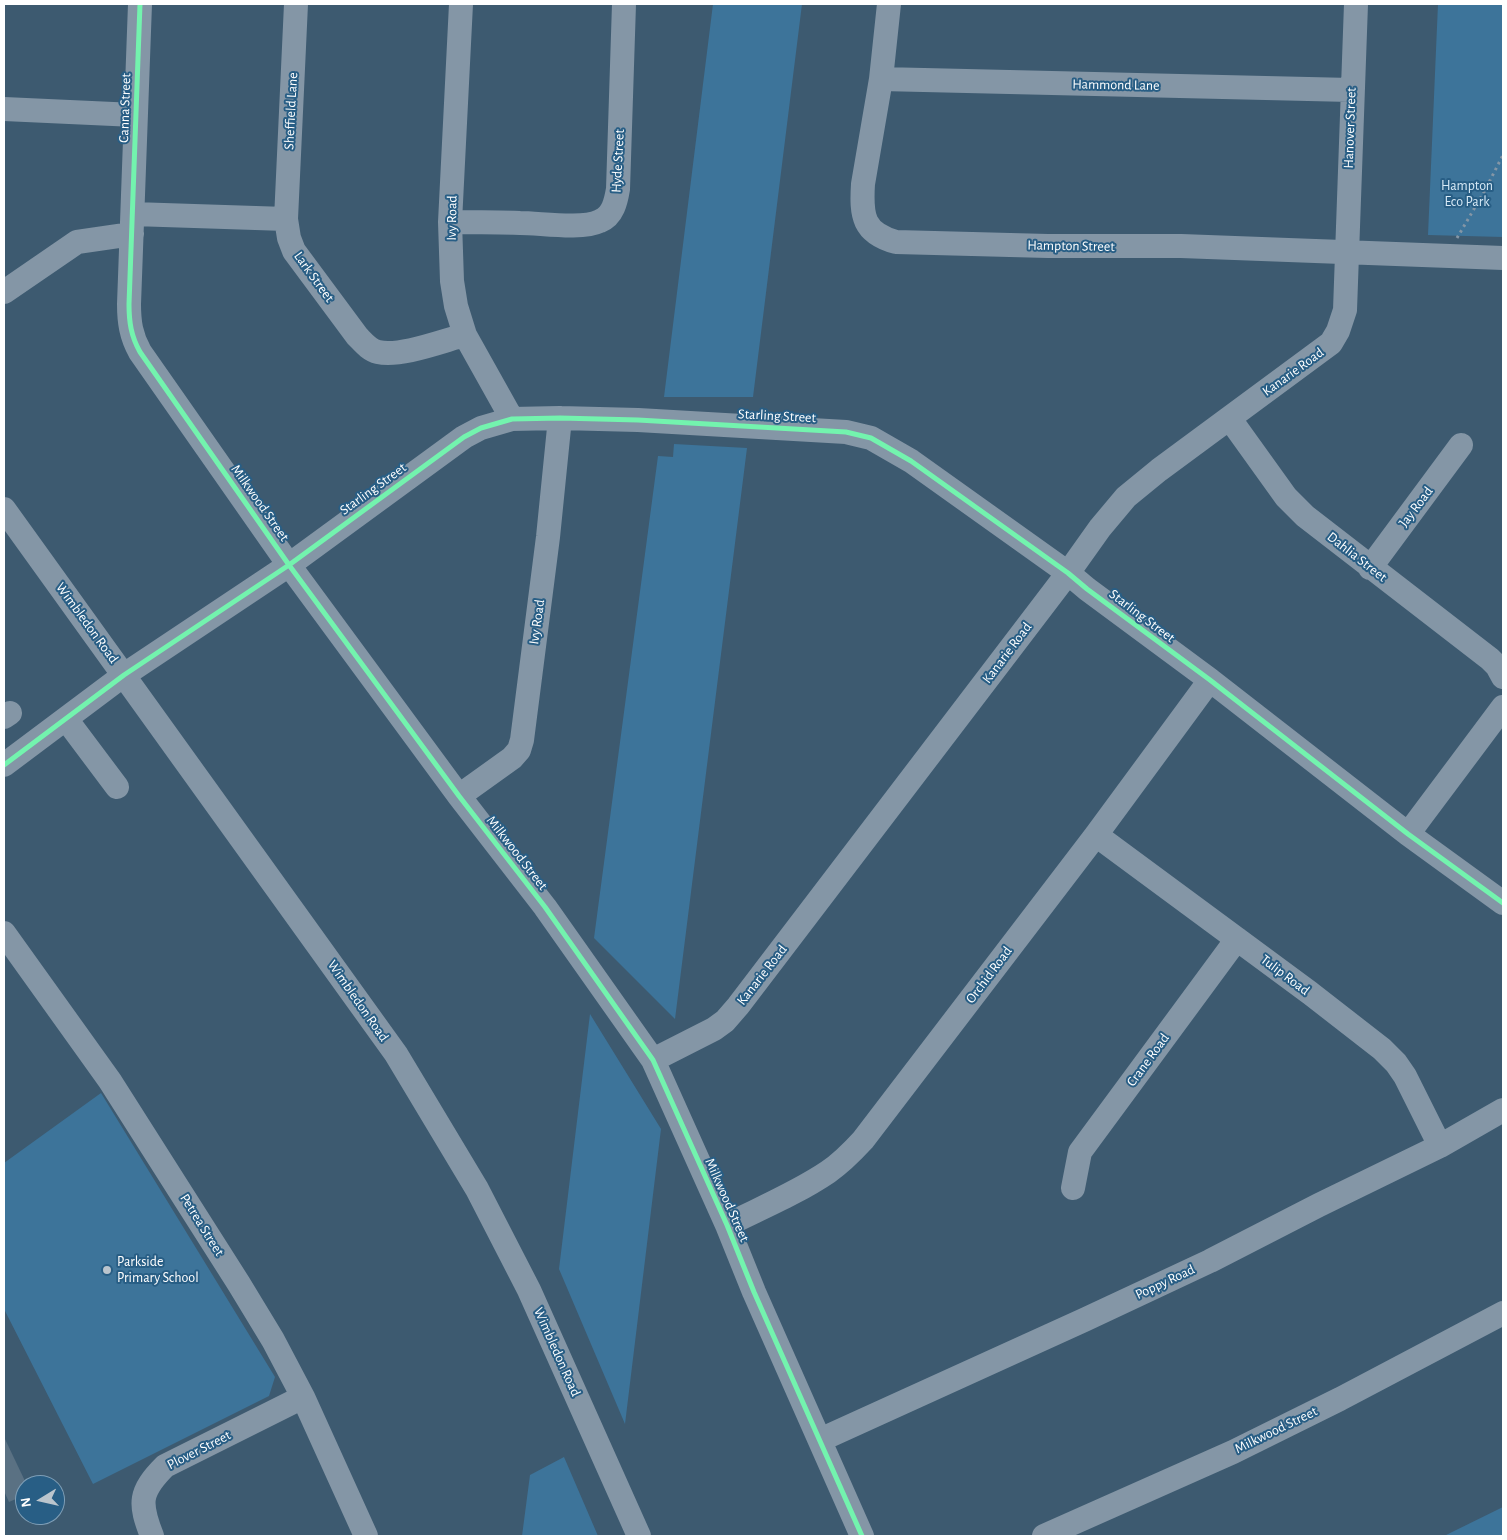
<!DOCTYPE html>
<style>
body{margin:0}
#map{position:relative;width:1507px;height:1540px;overflow:hidden;background:#3d5a70;font-family:"Alegreya Sans",sans-serif}
canvas{display:block}
.frame{position:absolute;inset:0;border:5px solid #fff;pointer-events:none}
.north{position:absolute;left:15px;top:1475px;width:50px;height:50px;box-sizing:border-box;background:#285e85;border:1px solid #7e9eb6;border-radius:50%;rotate:261deg;font-size:14px;font-weight:700;line-height:20px;text-align:center;color:#fff}
.north::after{content:'';display:block;margin:auto;width:18px;height:22px;background:#bbc5cd;clip-path:polygon(50% 0,100% 100%,50% 72%,0 100%)}
</style>
<div id="map">
<canvas width="1507" height="1540"></canvas>
<div class="frame"></div>
<div class="north">N</div>
</div>
<script>
const ctx = document.querySelector('canvas').getContext('2d');
ctx.lineJoin = 'round';
function fillPath(path, color) { ctx.fillStyle = color; ctx.fill(path, 'evenodd'); }
function strokePath(path, color, width, dash) { ctx.strokeStyle = color; ctx.lineWidth = width; ctx.lineCap = dash ? 'butt' : 'round'; ctx.setLineDash(dash || []); ctx.stroke(path); }
function label(font, color, halo, rows, align = 'center') {
  ctx.font = font + ' "Alegreya Sans",sans-serif'; ctx.lineWidth = 4; ctx.setLineDash([]); ctx.textBaseline = 'middle'; ctx.strokeStyle = halo; ctx.fillStyle = color; for (const [text, x, y, turn = 0] of rows) {
    ctx.save(); ctx.translate(x, y); ctx.rotate((+turn || 0) * Math.PI / 180); ctx.textAlign = isNaN(turn) ? turn : align; if (halo) ctx.strokeText(text, 0, 0); ctx.fillText(text, 0, 0); ctx.restore();
  }
}
const green = new Path2D(`
 M713,4H802L753,397H664Z
 M1438,4H1503V237L1428,235Z
 M674,444L747,448L675,1019L594,938L658,456L673,457Z
 M590,1014L661,1129L625,1424L559,1269Z
 M101,1093L275,1377L269,1396L93,1484L4,1309V1163Z
 M564,1457L598,1536H522L530,1475Z
 M1503,1507V1536H1444Z`);
const building = new Path2D(`
 M4,1437L25,1481V1495L9,1502L4,1491Z`);
const path = new Path2D(`
 M1457,238L1484,192L1503,155`);
const minor = new Path2D(`
 M140,4L129,304C129,322 131,336 140,352L289,565L459,796L545,907L653,1060L727,1225L754,1292L862,1536
 M296,4L286,219L289,238L294,251L357,336C363,342 369,350 378,352C401,357 442,341 465,335
 M461,4L450,222L452,281L456,306L465,335L512,419
 M889,4L881,79L863,184C861,216 863,233 896,242L1048,246H1181L1503,258
 M881,79L1351,90
 M4,109L135,115
 M133,214L286,219
 M450,222C474,222 497,222 520,223C541,223 581,230 600,221C613,216 616,201 618,189L624,4
 M4,292L77,242L132,234
 M1230,419L1286,497L1305,516L1490,659L1497,666L1503,677
 M4,509L396,1054L477,1189L529,1290L639,1536
 M1370,568L1461,445
 M4,717L10,713
 M66,719L117,787
 M4,765L124,675L289,565L464,437L481,428L512,419L560,418L638,420L846,432L871,438L911,461L1068,573L1087,589L1210,680L1408,834L1503,903
 M459,796L512,758L519,750L522,740L548,537L560,418
 M1408,834L1503,707
 M1096,835L1310,993L1382,1049L1396,1063L1405,1076L1440,1146
 M4,933L110,1081L239,1284L273,1340L303,1397L366,1536
 M653,1060L714,1029L725,1021L738,1006L1068,573L1100,528L1126,497L1159,470L1331,343L1338,331L1345,310L1356,4
 M1073,1188L1080,1152L1237,939
 M727,1225C761,1208 797,1193 828,1172C841,1163 852,1152 863,1140L1096,835L1210,680
 M820,1440L1084,1320L1210,1261L1319,1205L1440,1146L1503,1110
 M152,1536C139,1503 139,1492 165,1466L303,1397
 M1044,1536L1233,1452L1340,1399L1503,1313`);
const cycleway = new Path2D(`
 M140,4L129,304C129,322 131,336 140,352L289,565L459,796L545,907L653,1060L727,1225L754,1292L862,1536
 M4,765L124,675L289,565L464,437L481,428L512,419L560,418L638,420L846,432L871,438L911,461L1068,573L1087,589L1210,680L1408,834L1503,903`);
const markers = [
 [107,1270,5,"#bbc5cd"]
];
const streetNames = [
 ["Hammond Lane",1116,85,1],
 ["Canna Street",125,108,-88],
 ["Sheffield Lane",291,111,-87],
 ["Hanover Street",1350,128,-88],
 ["Hyde Street",618,161,-87],
 ["Ivy Road",452,218,-89],
 ["Hampton Street",1071,246,1],
 ["Lark Street",314,277,54],
 ["Kanarie Road",1293,372,-36],
 ["Starling Street",777,416,3],
 ["Starling Street",373,489,-36],
 ["Milkwood Street",260,503,55],
 ["Jay Road",1416,507,-53],
 ["Dahlia Street",1357,557,38],
 ["Starling Street",1142,616,37],
 ["Ivy Road",537,622,-82],
 ["Wimbledon Road",87,623,54],
 ["Kanarie Road",1007,653,-53],
 ["Milkwood Street",517,853,52],
 ["Kanarie Road",762,975,-52],
 ["Orchid Road",989,975,-53],
 ["Tulip Road",1285,975,37],
 ["Wimbledon Road",358,1001,55],
 ["Crane Road",1148,1060,-54],
 ["Milkwood Street",727,1200,66],
 ["Petrea Street",202,1225,58],
 ["Poppy Road",1165,1282,-25],
 ["Wimbledon Road",557,1352,66],
 ["Milkwood Street",1276,1430,-26],
 ["Plover Street",199,1450,-27]
];
const parkNames = [
 ["Hampton",1467,186],
 ["Eco Park",1467,202]
];
const poiNames = [
 ["Parkside",117,1262],
 ["Primary School",117,1278]
];
fillPath(green, '#3d749a');
fillPath(building, '#5a7183');
strokePath(path, '#8496a6', 3, [2.5, 4]);
strokePath(minor, '#8496a6', 24);
strokePath(cycleway, '#73f3ae', 5);
for (const [x, y, r, color] of markers) { const dot = new Path2D(); dot.arc(x, y, r, 0, 2 * Math.PI); ctx.fillStyle = color; ctx.fill(dot); strokePath(dot, '#285e85', 2); }
label('14px', '#fff', '#285e85', streetNames);
label('14px', '#d6e9f6', '#285e85', parkNames);
label('14px', '#fff', '#285e85', poiNames, 'left');
</script>
